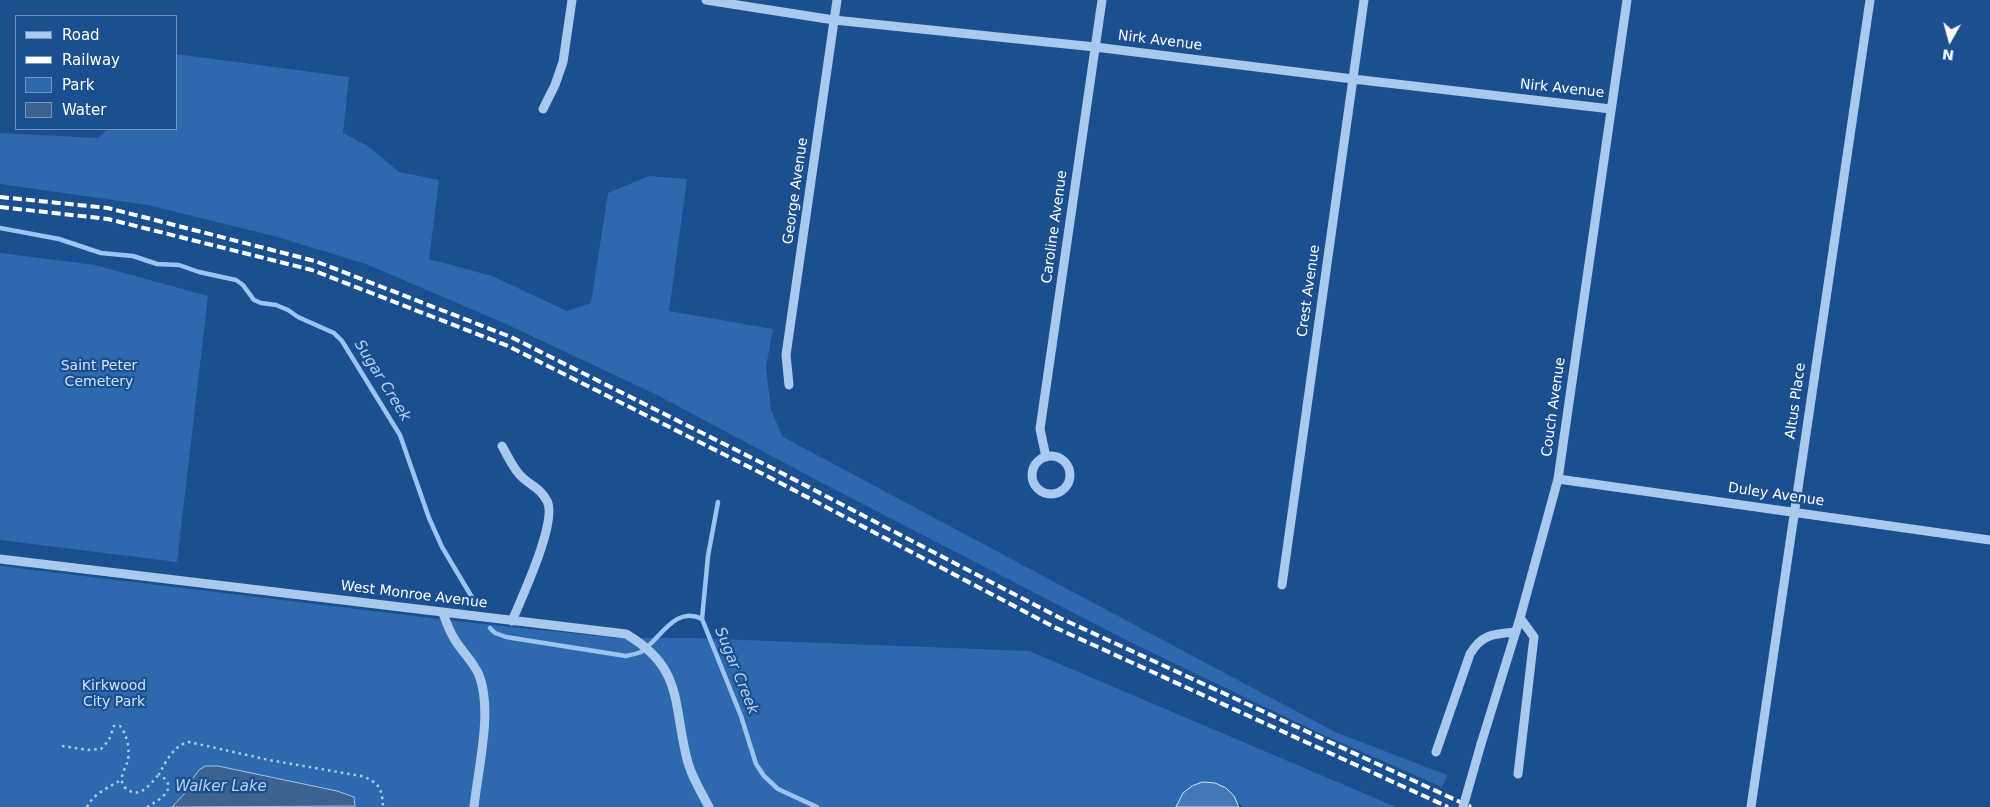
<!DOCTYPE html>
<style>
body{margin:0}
#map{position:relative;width:1990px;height:807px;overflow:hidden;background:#1b4f8f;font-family:"DejaVu Sans",sans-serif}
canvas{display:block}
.legend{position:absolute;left:15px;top:15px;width:162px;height:115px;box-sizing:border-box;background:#1b4f8f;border:1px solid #7695bc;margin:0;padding:6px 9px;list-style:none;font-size:15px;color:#fff}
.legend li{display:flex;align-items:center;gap:10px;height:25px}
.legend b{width:25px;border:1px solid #7695bc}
.north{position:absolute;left:1925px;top:15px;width:50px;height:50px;-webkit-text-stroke:4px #1b4f8f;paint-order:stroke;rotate:187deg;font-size:14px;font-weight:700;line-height:20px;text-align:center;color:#fff}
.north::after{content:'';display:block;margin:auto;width:18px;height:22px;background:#fff;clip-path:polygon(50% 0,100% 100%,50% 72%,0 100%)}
</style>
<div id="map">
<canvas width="1990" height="807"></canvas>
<ul class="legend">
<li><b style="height:6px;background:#a9c9ee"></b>Road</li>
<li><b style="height:6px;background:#fff"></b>Railway</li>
<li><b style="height:14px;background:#2e69ad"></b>Park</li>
<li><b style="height:14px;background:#3c6290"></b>Water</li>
</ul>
<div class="north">N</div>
</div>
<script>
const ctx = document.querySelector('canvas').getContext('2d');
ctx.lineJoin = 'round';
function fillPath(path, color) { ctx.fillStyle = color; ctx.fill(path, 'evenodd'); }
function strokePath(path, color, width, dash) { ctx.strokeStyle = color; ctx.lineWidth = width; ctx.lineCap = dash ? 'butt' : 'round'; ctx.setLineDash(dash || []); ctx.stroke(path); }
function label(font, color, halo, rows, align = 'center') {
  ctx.font = font + ' "DejaVu Sans",sans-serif'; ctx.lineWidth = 4.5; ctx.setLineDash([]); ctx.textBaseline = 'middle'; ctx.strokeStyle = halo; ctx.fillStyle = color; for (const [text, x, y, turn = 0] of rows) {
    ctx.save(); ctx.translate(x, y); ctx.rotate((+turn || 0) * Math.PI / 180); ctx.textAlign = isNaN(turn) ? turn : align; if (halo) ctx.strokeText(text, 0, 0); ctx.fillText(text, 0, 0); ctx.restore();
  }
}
const green = new Path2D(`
 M176,54L349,77L343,133L368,146L399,172L439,180L429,259L492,276L567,311L591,303L608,193L649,176L687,179L669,311L773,329L766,367L771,410L783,437L1335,732L1447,775L1442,787L1319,733L1128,641L826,485L657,395L506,324L366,264L274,236L148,205L0,184V133L98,138L108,129H176Z
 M0,253L95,265L208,296L177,562L0,540Z
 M0,566L464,622L617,638H692L1029,651L1396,807H0Z`);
const water = new Path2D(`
 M206,766H218L337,791L354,797L355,806L172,807L188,790L191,781L199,770Z`);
const shadow = new Path2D(`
 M1225,789L1242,807H1177Z`);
const stream = new Path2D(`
 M0,228L59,239L101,253L133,256L157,264L179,265L199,272L236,280L243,285L254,300L261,303L276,305L288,310L298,317L334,333L342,341L400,435L429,518L442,547L476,604
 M718,502L708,556L702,619L741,716L756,764L764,776L778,789L817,807
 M490,628L495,633L506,637L626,656C631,655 636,654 641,652C660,640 674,605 702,619`);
const building = new Path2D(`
 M1203,782L1215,783L1226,788L1234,796L1239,807H1176L1183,793L1192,786Z`);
const path = new Path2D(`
 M62,746L88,750L101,749L109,740L114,726H120C127,734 131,752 127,763C125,768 121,775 122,781C122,785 125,788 128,790C141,799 152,782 159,774
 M87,807C93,794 109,787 121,780
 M147,807C161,799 180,788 159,774C167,760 173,746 189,742L269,760L361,776C379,782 382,788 383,807`);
const minor = new Path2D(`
 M706,0L834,20L1095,47L1353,79L1611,109
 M543,109L555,85L563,62L572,0
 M789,385L786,355L837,0
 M502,446C508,456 514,471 523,478C533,487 540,488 547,501C558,521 521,599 512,621
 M1032 475a19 19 0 1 1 38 0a19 19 0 1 1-38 0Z
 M1046,457L1040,429L1102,0
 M1558,479L1990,540
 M0,559L626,634C682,667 673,700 686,755C690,774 700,790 709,807
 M1282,585L1364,0
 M443,613C446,622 450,632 455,640C463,653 473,661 479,675C493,711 478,768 474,807
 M1481,744L1520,618L1558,479L1627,0
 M1436,752L1470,654C1482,634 1494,634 1516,632
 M1518,774L1534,637L1520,618
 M1751,807L1870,0`);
const rail = new Path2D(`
 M0,197L108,208L315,261L511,337L772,468L1060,618L1471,807
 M0,207L108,219L312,270L508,346L767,476L1054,627L1448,807`);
const minorBridge = new Path2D(`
 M1463,807L1481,744`);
const streetNames = [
 ["Nirk Avenue",1160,41,7],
 ["Nirk Avenue",1562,89,6],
 ["George Avenue",796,191,-82],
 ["Caroline Avenue",1055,227,-82],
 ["Crest Avenue",1309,291,-82],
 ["Altus Place",1796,401,-82],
 ["Couch Avenue",1554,407,-82],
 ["Duley Avenue",1776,495,8],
 ["West Monroe Avenue",414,595,7]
];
const parkNames = [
 ["Saint Peter",99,366],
 ["Cemetery",99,382],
 ["Kirkwood",114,686],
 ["City Park",114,702]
];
const waterNames = [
 ["Sugar Creek",382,381,58],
 ["Sugar Creek",736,671,68],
 ["Walker Lake",221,787]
];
fillPath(green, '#2e69ad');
fillPath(water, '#3c6290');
strokePath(water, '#9cc4f0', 1);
fillPath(shadow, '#0007');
strokePath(stream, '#9cc4f0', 4.5);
fillPath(building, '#4478b7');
strokePath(building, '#cfe3fa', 1);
strokePath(path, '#a9c9ee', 2.5, [2.5, 4]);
strokePath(minor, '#a9c9ee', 9);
strokePath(rail, '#fff', 4, [9, 4]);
strokePath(minorBridge, '#a9c9ee', 9);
label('14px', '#fff', '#1b4f8f', streetNames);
label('14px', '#cfe3fa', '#1b4f8f', parkNames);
label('italic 15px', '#b5d3f5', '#1b4f8f', waterNames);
</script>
